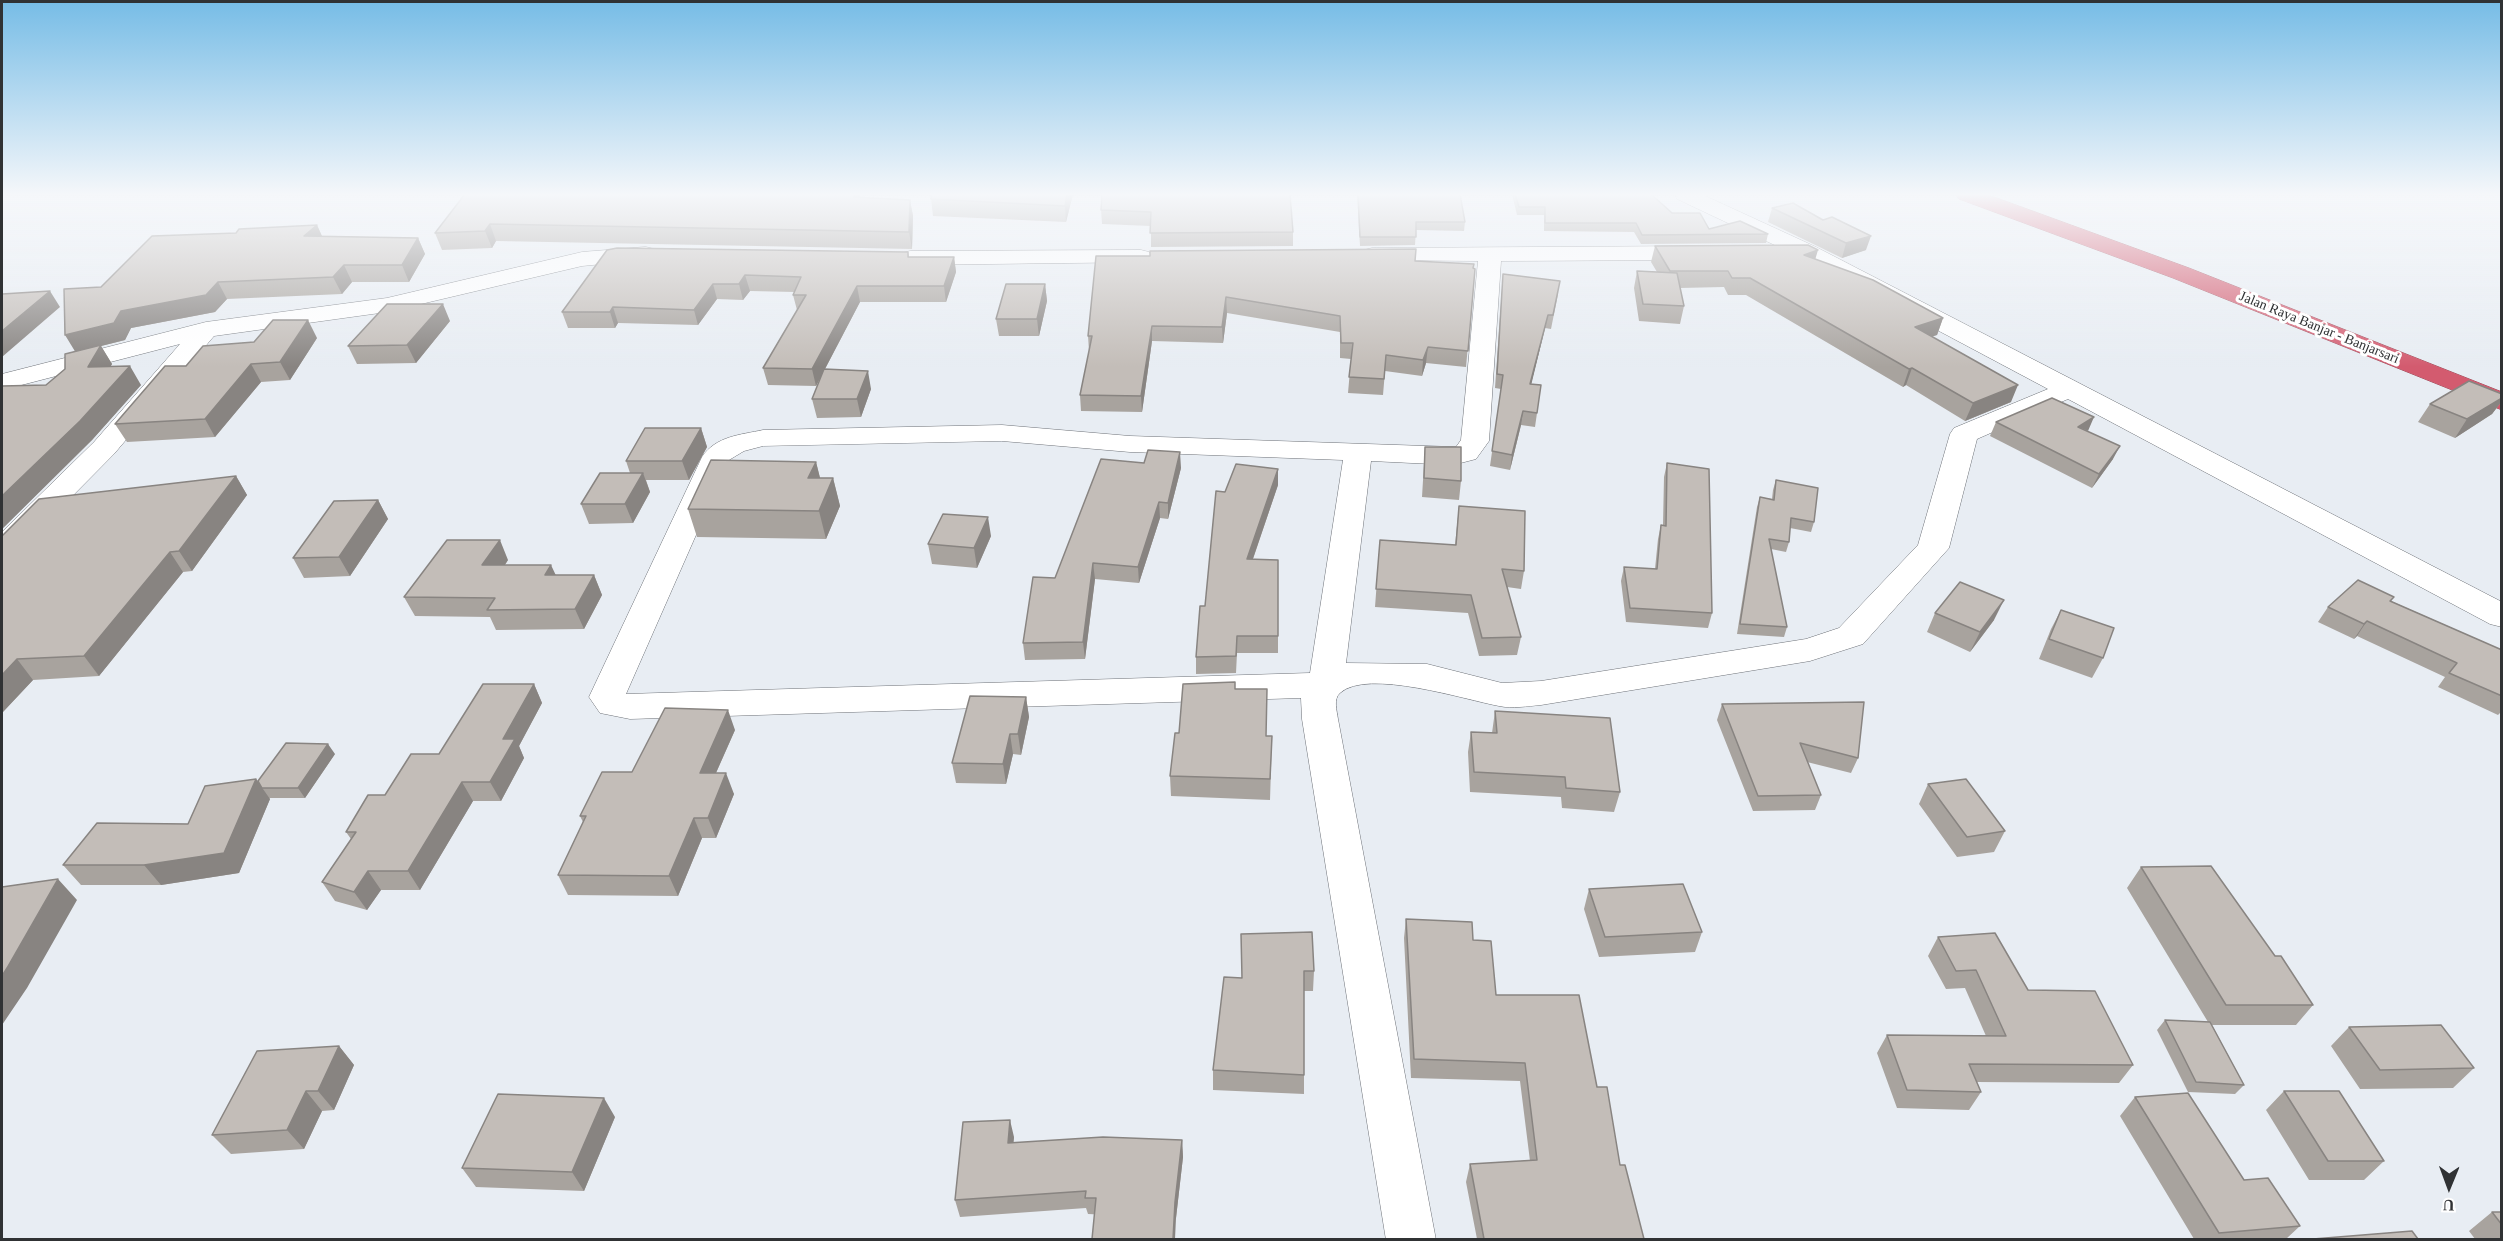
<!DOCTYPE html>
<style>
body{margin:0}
#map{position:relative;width:2503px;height:1241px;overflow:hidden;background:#e8edf3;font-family:"Times New Roman",serif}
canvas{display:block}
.frame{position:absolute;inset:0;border:3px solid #303234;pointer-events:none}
.north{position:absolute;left:2419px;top:1157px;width:60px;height:60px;-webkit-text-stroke:4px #fff;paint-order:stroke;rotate:181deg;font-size:16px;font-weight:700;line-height:24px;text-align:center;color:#303234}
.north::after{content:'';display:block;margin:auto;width:21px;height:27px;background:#303234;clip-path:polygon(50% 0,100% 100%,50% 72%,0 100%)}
</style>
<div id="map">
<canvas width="2503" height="1241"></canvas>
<div class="frame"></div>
<div class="north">U</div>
</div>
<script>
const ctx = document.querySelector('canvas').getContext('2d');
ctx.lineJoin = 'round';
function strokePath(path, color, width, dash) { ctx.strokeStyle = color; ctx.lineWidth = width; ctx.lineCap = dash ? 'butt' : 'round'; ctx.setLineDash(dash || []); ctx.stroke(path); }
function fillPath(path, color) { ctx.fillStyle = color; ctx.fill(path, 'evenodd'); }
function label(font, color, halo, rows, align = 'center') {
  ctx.font = font + ' "Times New Roman",serif'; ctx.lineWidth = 6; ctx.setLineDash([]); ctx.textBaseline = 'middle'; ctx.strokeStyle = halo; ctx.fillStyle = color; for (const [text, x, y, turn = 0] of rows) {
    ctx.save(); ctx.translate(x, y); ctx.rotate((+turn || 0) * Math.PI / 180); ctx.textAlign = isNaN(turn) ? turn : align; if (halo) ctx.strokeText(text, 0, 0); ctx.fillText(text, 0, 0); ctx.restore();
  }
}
const minor = new Path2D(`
 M1675,194H1701L1816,247L2502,602V627L2490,624L2068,399L1977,439L1949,548L1863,644L1810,661L1541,705C1528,706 1512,709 1499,706C1466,700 1367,668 1340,693C1333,699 1337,711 1338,719L1436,1240H1386L1302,719L1301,698L630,719L600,713L589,697L702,457C716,436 740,435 763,430L1002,425L1130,436L1456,447L1461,440L1478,261L1364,260L1361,255L1364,250L1372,248L1699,246L1707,248L1710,253L1707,258L1699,260L1501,261L1489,441L1476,459L1453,465L1371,461L1346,663L1427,664L1502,683L1541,681L1806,639L1839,628L1918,545L1950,434L1954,428L2048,389L1800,257L1677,199ZM1002,441L1130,452L1343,460L1310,673L626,694L729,460L744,451L763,446Z
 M646,247L654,249L657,254L654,259L582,266L387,312L214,336L114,454L13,556L2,558V532L94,442L180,344L2,390V374L206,322L387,298L582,252Z
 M1141,250L1149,252L1153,257L1149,262L910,265L902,263L898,258L902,253L910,251Z`);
const highway = new Path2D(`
 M1956,194H1986L2189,268L2502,392V410L2173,278L1959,199Z`);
const wall = new Path2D(`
 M465,194H860L859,198L910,200L913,216L912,249L496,241L492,248L442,250L435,233Z
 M1073,194L1066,222L933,216L931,199Z
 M1102,194L1293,232V246L1151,247V226L1102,224L1101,210Z
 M1357,194L1465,222L1464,231L1416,230L1415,245L1360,246Z
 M1512,194H1651L1672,213L1709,229L1768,234L1766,243L1641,244L1634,232L1544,231V215H1517Z
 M1772,208L1823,220L1866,250L1842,258L1768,222Z
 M317,225L322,236L418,238L425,254L409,282H352L342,294L227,299L215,312L131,328L125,340L101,346L112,364L110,367L141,385L92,440L2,529V386L46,385L65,369L75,352L101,287L236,233Z
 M1655,246L1816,259L1943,318L1937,335L1932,336L2011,402L1965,421L1906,385L1903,387L1746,295H1728L1724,287L1680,288L1684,306L1680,324L1639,321L1634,288L1637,271L1657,272L1651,262Z
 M607,250L908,252L909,257H954L956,272L946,302H860L825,369L871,389L861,417L817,418L812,399L823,373L816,386L768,385L763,368L797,310L793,295L795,292L750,291L743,300L717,299L698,325L618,323L615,328H568L562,312Z
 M1096,256L1415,261L1475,269L1466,367L1426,363L1422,376L1385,371L1383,395L1348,393L1351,359L1340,358V332L1227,313L1223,343L1152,341L1142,412L1081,411L1080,395L1089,351L1088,336Z
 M1503,274L1558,294L1551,329L1545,328L1531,384L1537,413L1535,427L1521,425L1510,470L1490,466L1501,389L1495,388Z
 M1045,284L1047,301L1039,336H999L996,319Z
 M450,321L416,363L357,364L348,346Z
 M317,338L290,380L261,382L215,437L127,442L115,424L186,366Z
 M2502,394V401L2492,414L2455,438L2418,422L2430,404Z
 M1996,422L2087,431L2113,459L2092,488L1990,436Z
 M701,428L707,447L689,480H646L650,492L633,523L589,524L581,504L630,473L626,461Z
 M1425,447L1461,481L1459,500L1422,497Z
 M816,462L820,478H833L840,506L826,539L697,537L688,509Z
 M1667,463L1712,613L1708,628L1626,622L1621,581L1624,567L1655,569L1658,539L1661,525H1663L1664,477Z
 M1181,468L1168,519L1160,518L1139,583L1095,579L1085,659L1025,660L1023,643L1055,578Z
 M1278,469V485L1253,559L1278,560V653H1237L1236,673L1196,674V657L1225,492Z
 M236,476L247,495L192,571L183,572L99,676L33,680L2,713V536Z
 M1776,480L1814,522L1811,532L1790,528L1789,542L1786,552L1771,549L1787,627L1784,637L1737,634L1757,507L1760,497L1772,499L1773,490Z
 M378,500L388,519L350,576L304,578L293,558Z
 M1459,506L1524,571L1521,589L1507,587L1521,637L1517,655L1479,656L1468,613L1375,607L1380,540L1455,545Z
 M991,536L977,568L932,564L928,544Z
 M508,560L505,565L556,575H594L602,595L584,629L496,630L490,617L415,616L404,597Z
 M2394,597L2391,601L2502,650V711L2498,715L2438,687L2445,677L2357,636L2354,639L2318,622L2328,607Z
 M2061,610L2103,658L2092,678L2039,659L2051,629Z
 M1935,613L1994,620L1970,652L1927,632Z
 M534,684L542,703L519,746L524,758L501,801H473L420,890H381L367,910L335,901L322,882L351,839L346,832L439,754Z
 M1235,689L1266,736H1272L1270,800L1171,796L1170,776L1179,733Z
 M1026,697L1029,717L1021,755L1013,754L1006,784L956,783L952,763Z
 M1722,704L1858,758L1851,773L1807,762L1821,795L1815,810L1753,811L1717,720Z
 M1495,711L1620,792L1614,812L1562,808L1561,797L1470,792L1468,752L1471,732L1492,733Z
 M735,730L716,773L734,794L716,838H702L678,896L568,895L558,875L583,822L580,816L632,772Z
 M335,754L305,798H269L270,799L239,873L161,885H81L63,865L188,824L256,779L258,781Z
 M1928,784L2005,831L1994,852L1957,857L1919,804Z
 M2141,867L2275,956L2313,1005L2296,1025H2212L2244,1085L2235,1094L2188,1092L2157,1030L2165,1020L2208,1022L2127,888Z
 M1589,889L1702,932L1695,952L1599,957L1584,909Z
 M1406,919L1473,940L1496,995L1597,1087L1620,1165L1644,1239H1477L1466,1182L1470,1164L1530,1161L1520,1081L1411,1078L1404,938Z
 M1241,934L1314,971L1313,991H1304V1094L1213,1090V1070L1242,978Z
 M1938,937L2028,990L2133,1065L2119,1083L1977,1082L1981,1092L1969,1110L1897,1108L1877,1053L1887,1035L1986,1036L1965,988L1946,989L1928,956Z
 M2349,1027L2474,1068L2453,1088L2360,1089L2331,1046Z
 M339,1046L354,1065L334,1110L322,1111L304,1149L231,1154L212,1135Z
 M2284,1091L2384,1161L2364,1180H2309L2266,1110Z
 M2135,1097L2244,1180L2300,1226L2286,1239H2194L2120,1116Z
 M615,1117L584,1191L476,1187L462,1168Z
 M1014,1137L1013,1143L1182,1140L1183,1157L1176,1218L1088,1214L1086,1208L960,1217L955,1200Z
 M2492,1212H2502V1239H2475L2469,1231Z`);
const shadedWall = new Path2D(`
 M855,194H860L857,214L854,197Z
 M1067,194H1073L1066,222L1065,206Z
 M910,200L913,216L912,249L909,232Z
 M490,224L496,241L492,248L485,231Z
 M317,225L324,241L304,236Z
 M1871,236L1866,250L1842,258L1846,243Z
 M418,238L425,254L409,282L402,265Z
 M1818,250L1813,267L1804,255Z
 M954,257L956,272L946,302L944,286Z
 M344,265L352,282L342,294L333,277Z
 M745,275L750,291L743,300L739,284Z
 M218,282L227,299L215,312L131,328L125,340L101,346L112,364L100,386L76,353L65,335L121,311Z
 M713,284L717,299L698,325L694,310Z
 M1045,284L1047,301L1039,336L1037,319Z
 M857,286L860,302L816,386L812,369Z
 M50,291L60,307L2,357V331Z
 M1226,297L1227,313L1223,343L1222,327Z
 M443,304L450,321L416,363L407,345Z
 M613,307L618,323L615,328L610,312Z
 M1548,315L1545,328L1528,398L1530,384Z
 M1943,318L1937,335L1909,344L1915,327Z
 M308,320L317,338L290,380L280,362Z
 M1152,326V341L1142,412L1141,396Z
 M1428,347L1426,363L1422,376L1423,360Z
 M251,364L261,382L215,437L205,419Z
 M130,366L141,385L92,440L2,529V496Z
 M1912,368L1906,385L1903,387L1909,369Z
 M868,371L871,389L861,417L857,399Z
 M2018,385L2011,402L1965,421L1973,403Z
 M2502,398V401L2492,414L2455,438L2467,419Z
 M1523,411L1521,425L1510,470L1512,455Z
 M2094,417L2088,431L2078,427Z
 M701,428L707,447L689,480L682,461Z
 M2120,446L2113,459L2092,488L2099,474Z
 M1180,452L1181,468L1168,519V503Z
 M816,462L823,490L808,478Z
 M1278,469V485L1247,576V559Z
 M643,473L650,492L633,523L625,504Z
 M236,476L247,495L192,571L179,551Z
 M833,478L840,506L826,539L819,511Z
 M378,500L388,519L350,576L339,557Z
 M1159,502L1160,518L1139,583L1138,567Z
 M988,517L991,536L977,568L974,548Z
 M500,540L508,560L491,585L482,565Z
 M170,552L183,572L99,676L84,656Z
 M1093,563L1095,579L1085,659L1083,642Z
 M551,565L560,584L545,575Z
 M594,575L602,595L584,629L575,609Z
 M2004,600L1994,620L1970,652L1980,632Z
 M2367,621L2357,636L2354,639L2364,624Z
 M17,659L33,680L2,713V675Z
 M534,684L542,703L519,746L524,758L501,801L490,782L503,739Z
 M1026,697L1029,717L1021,755L1018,734Z
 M728,710L735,730L707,793L700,773Z
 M1010,734L1013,754L1006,784L1003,764Z
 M328,744L335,754L305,798L298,788Z
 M726,773L734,794L716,838L708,818Z
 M256,779L270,799L239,873L161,885L144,865Z
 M462,782L473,801L420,890L408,871Z
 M694,818L702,838L678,896L669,876Z
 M368,871L381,890L367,910L354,892Z
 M58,879L77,900L27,988L2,1025V976Z
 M339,1046L354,1065L334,1110L318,1091Z
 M306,1091L322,1111L304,1149L287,1130Z
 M604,1098L615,1117L584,1191L572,1172Z
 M1010,1120L1014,1137L1012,1160L1008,1143Z
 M1182,1140L1183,1157L1176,1218L1175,1239H1173L1175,1202Z`);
const building = new Path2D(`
 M465,194H855L854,197L910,200L909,232L490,224L485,231L435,233Z
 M931,194H1067L1065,206L931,199Z
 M1102,194H1290L1293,232L1150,233L1151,212L1101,210Z
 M1358,194H1460L1465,222H1416V237H1360Z
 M1515,194H1651L1672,213H1700L1709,229L1740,221L1768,234L1642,235L1636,223H1545V207H1519Z
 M1793,203L1823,220L1832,217L1871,236L1846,243L1772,208Z
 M317,225L304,236L418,238L402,265H344L333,277L218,282L206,295L121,311L114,323L65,335L64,289L101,287L152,236L236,233L239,229Z
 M1808,245L1818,250L1804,255L1873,280L1943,318L1915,327L2018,385L1973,403L1912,368L1909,369L1750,278H1732L1728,271H1670L1655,246Z
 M617,248L908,252V257H954L944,286H857L812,369L763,368L806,295H793L801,277L745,275L739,284H713L694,310L613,307L610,312H562L607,250Z
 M1416,249L1415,261L1474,264L1473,268L1475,269L1468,351L1428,347L1423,360L1386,355L1384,379L1349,377L1353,343H1341L1340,316L1226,297L1222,327L1152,326L1141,396L1080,395L1092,336H1088L1096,256H1150V251Z
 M1637,271L1677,273L1684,306L1643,304Z
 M1503,274L1560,281L1553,315H1548L1530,384L1541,385L1537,413L1523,411L1512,455L1492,451L1503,375L1497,374Z
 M1006,284H1045L1037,319H996Z
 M50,291L2,331V294Z
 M387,304H443L407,345L348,346Z
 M273,320H308L280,362L251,364L205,419L115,424L165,366H186L203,346L254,342Z
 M101,345L88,367L130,366L80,421L2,496V386L46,385L65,369V354Z
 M824,369L868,371L857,399H812Z
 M2469,381L2502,394V398L2467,419L2430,404Z
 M2052,398L2094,417L2078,427L2120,446L2099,474L1996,422Z
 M645,428H701L682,461H626Z
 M1425,447H1461V481L1424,478Z
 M1148,450L1180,452L1168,503L1159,502L1138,567L1093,563L1083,642L1023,643L1033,577L1055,578L1101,459L1144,463Z
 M711,460L816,462L808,478H833L819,511L688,509Z
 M1667,463L1709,469L1712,613L1630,608L1624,567L1657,569L1661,525L1666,526Z
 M1236,464L1278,469L1247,559L1278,560V636H1237L1236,656L1196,657L1200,606H1205L1216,491L1225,492Z
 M600,473H643L625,504H581Z
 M236,476L179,551L170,552L84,656L17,659L2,675V536L39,499Z
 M1776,480L1818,488L1814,522L1791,518L1789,542L1769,539L1787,627L1740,624L1760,497L1774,500Z
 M378,500L339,557L293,558L334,501Z
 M1459,506L1525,511L1524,571L1502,569L1521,637L1482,638L1471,595L1376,589L1380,540L1456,545Z
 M943,514L988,517L974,548L928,544Z
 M447,540H500L482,565H551L545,575H594L575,609L487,610L495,598L404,597Z
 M2358,580L2394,597L2390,601L2502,650V696L2449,673L2457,663L2367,621L2364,624L2328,607Z
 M1960,582L2004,600L1980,632L1935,613Z
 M2061,610L2114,628L2103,658L2049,639Z
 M1235,682V689H1267L1266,736H1272L1270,779L1170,776L1175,733H1179L1183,684Z
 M483,684H534L503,739H515L490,782H462L408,871H368L354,892L322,882L356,832H346L368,795H385L411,754H439Z
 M970,696L1026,697L1018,734H1010L1003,764L952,763Z
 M1864,702L1858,758L1800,743L1821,795L1758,796L1722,704Z
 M665,708L728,710L700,773H726L708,818H694L669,876L558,875L586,816H580L602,772H632Z
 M1495,711L1610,718L1620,792L1566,788L1565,777L1474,772L1471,732L1497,733Z
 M286,743L328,744L298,788H262L258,781Z
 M256,779L224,853L144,865H63L97,823L188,824L205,786Z
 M1966,779L2005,831L1967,837L1928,784Z
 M2211,866L2275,956H2281L2313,1005H2226L2141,867Z
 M58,879L7,968L2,976V887Z
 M1683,884L1702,932L1605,937L1589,889Z
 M1406,919L1472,922L1473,940L1491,941L1496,995H1579L1597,1087H1607L1620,1165H1625L1644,1239H1484L1470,1164L1537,1160L1525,1063L1414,1059Z
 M1312,932L1314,971H1304V1075L1213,1070L1224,977L1242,978L1241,934Z
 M1995,933L2028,990L2095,991L2133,1065L1969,1064L1981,1092L1907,1090L1887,1035L2006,1036L1976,970L1956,971L1938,937Z
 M2165,1020L2210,1022L2244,1085L2196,1082Z
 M2441,1025L2474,1068L2380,1070L2349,1027Z
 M339,1046L318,1091H306L287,1130L212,1135L257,1051Z
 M2284,1091H2339L2384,1161H2328Z
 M2188,1093L2244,1180L2268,1178L2300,1226L2219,1233L2135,1097Z
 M498,1094L604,1098L572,1172L462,1168Z
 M1010,1120L1008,1143L1103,1137L1182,1140L1175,1202L1173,1239H1092L1096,1198H1085L1086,1191L955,1200L963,1122Z
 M2492,1212H2502V1225Z
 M2412,1231L2418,1239H2313Z`);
const farStreetnames = [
 ["Jalan Raya Banjar - Banjarsari",2319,328,22]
];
strokePath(minor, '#6e7278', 1);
strokePath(highway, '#9a4d5a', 1);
fillPath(minor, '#fff');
fillPath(highway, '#d35b6f');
fillPath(wall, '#a8a39e');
fillPath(shadedWall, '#888481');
fillPath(building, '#c3bdb8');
strokePath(building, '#888481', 1.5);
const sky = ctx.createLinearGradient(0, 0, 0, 367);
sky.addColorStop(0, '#76bce6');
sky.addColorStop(0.53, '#f5f7fa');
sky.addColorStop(1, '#f5f7fa00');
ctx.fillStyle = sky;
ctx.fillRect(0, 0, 2503, 367);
label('14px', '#303234', '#fff', farStreetnames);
</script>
